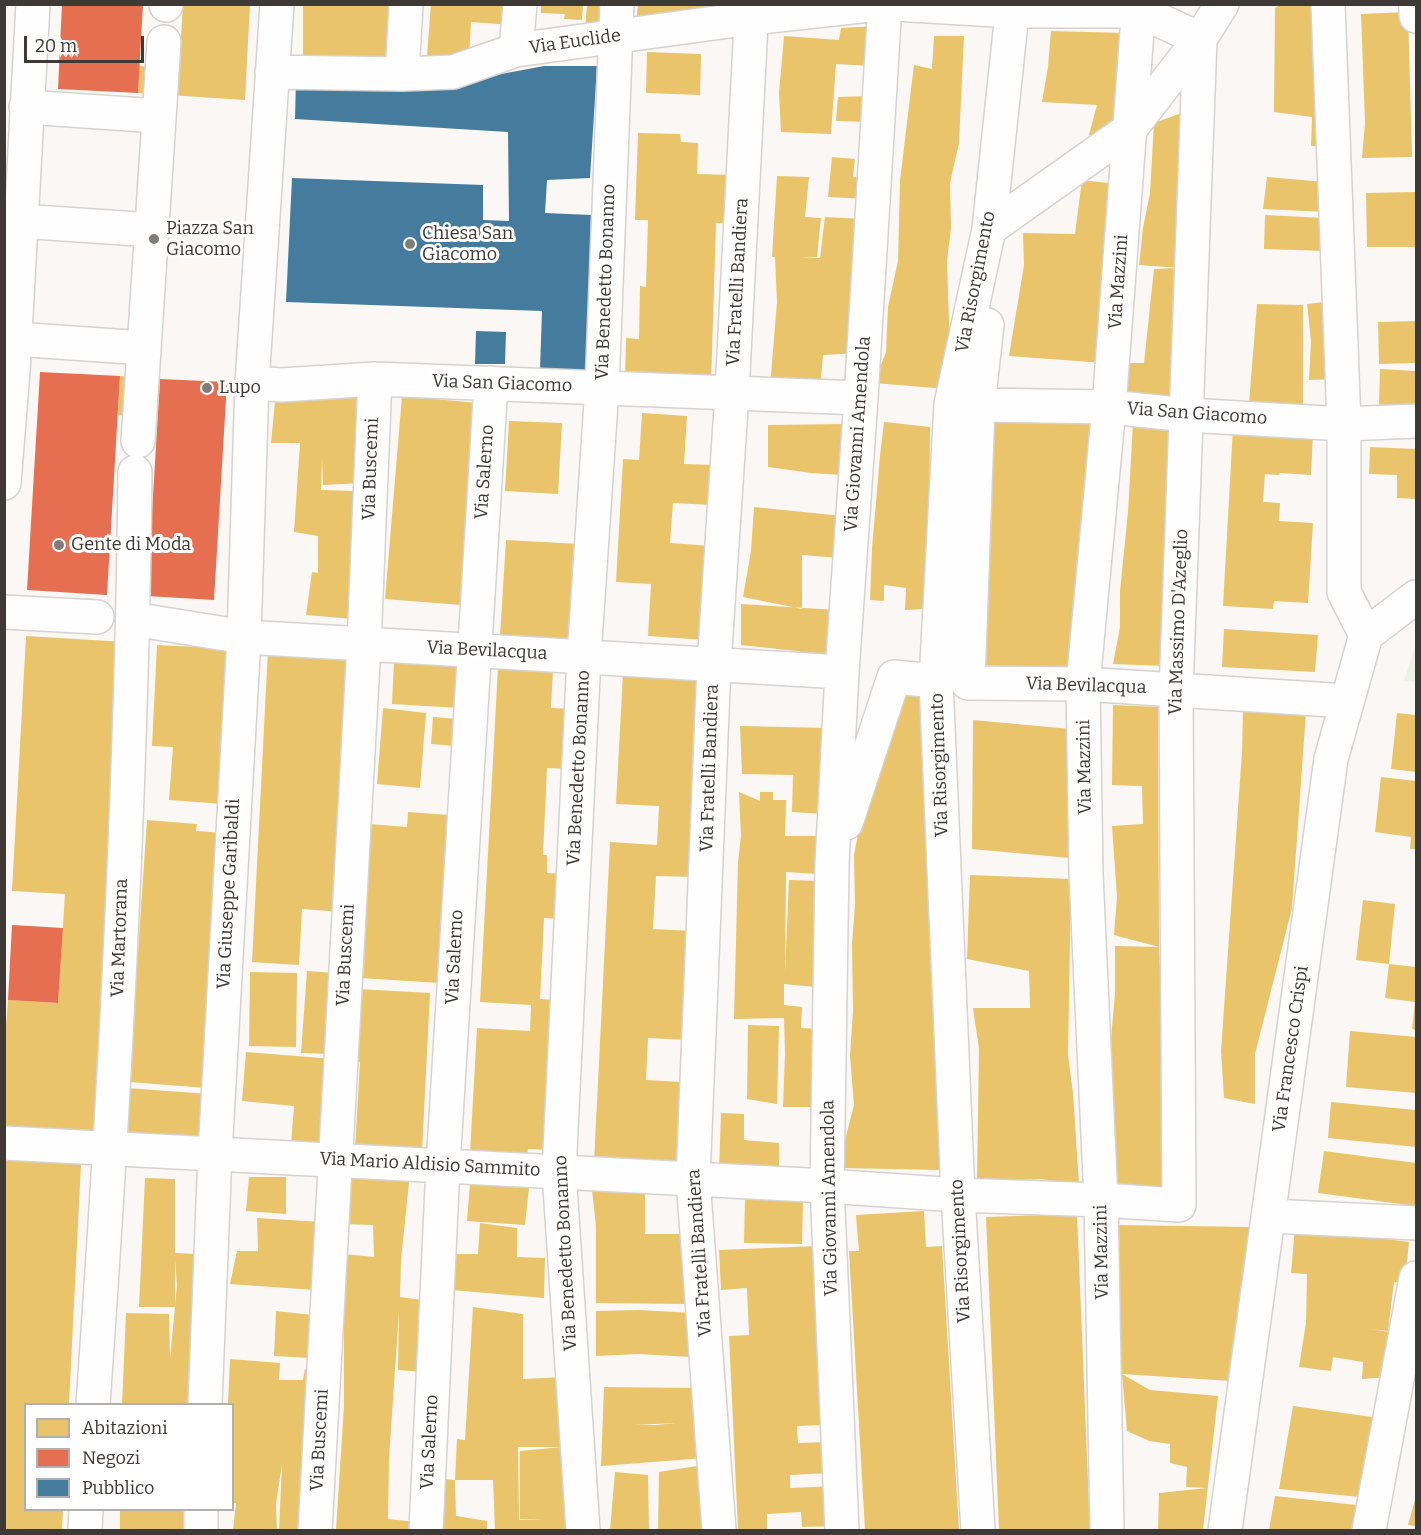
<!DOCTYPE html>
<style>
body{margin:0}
#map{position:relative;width:1421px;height:1535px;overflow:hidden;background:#faf7f5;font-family:Bitter,serif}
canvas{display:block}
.frame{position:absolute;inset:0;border:6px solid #3f3935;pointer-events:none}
.legend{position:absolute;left:24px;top:1403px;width:210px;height:108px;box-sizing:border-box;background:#fff;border:2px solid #b2b0ae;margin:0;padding:8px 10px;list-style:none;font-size:18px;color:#3f3935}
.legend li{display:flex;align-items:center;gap:12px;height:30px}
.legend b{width:30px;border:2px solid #b2b0ae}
.scale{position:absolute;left:24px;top:36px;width:120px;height:27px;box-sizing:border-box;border:3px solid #3f3935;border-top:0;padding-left:8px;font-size:18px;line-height:21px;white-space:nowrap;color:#3f3935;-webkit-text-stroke:4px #fff;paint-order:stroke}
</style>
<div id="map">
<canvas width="1421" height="1535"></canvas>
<div class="frame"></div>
<ul class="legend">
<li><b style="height:16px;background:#e9c46a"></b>Abitazioni</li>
<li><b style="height:16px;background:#e76f51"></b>Negozi</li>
<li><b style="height:16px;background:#457b9d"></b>Pubblico</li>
</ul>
<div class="scale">20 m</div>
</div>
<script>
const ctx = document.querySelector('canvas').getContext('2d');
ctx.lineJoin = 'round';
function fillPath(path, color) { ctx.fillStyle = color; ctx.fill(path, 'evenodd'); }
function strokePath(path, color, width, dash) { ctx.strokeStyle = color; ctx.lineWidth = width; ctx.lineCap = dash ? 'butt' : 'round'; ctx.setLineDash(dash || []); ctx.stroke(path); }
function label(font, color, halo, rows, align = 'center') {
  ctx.font = font + ' Bitter,serif'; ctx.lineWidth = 6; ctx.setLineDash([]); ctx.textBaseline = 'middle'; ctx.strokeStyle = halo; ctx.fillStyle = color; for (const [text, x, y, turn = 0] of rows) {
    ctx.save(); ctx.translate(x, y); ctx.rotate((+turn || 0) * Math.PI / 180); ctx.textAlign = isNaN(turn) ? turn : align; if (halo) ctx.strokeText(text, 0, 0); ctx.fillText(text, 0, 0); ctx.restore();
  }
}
const green = new Path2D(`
 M1416,643V682L1404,681Z`);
const homes = new Path2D(`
 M183,4H250L245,100L138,93L139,66L179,69Z
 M303,4H401L397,65L303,63Z
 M431,4H513L512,25L471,22L469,58L427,56Z
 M587,4H607V34H585Z
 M638,4H743L636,23Z
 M1282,4H1321L1333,145L1311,146L1312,117L1274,112L1275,8Z
 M541,5H583L582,20L564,19L565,14L541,13Z
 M1408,12L1412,157L1362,158L1365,123L1361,14Z
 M876,26L872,66L836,64L831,134L781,132L779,93L784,36L839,40L841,28Z
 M1051,31L1126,33L1117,137L1089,135L1097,105L1042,102L1048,67Z
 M934,36H964L959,143L950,183L951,228L947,261L950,354L947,389L874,383L886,352L888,307L898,261L900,181L914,65L932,69Z
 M647,52L701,54L700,95L646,93Z
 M870,96L869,122L836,121L838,97Z
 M1190,110L1176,404L1127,403L1128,363H1144L1154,269L1180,268L1139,265L1143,228L1150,193L1154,123Z
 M638,133L680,134L681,142L698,143L697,174L735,175L734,224L716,223L711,384L625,381L626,338L639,339L640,286L646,287L648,220H635Z
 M832,157L855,159L853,177L869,178L867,199L828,197Z
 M777,176L809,177L805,217L821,218L817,257L802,258H820L825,217L864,219L859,353L823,355L820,390L770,387L777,302L775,257H772Z
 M1267,177L1325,182L1327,212L1263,209Z
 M1082,180L1116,184L1104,363L1009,356L1024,265L1023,233L1075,234Z
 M1415,192L1416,247H1367L1366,193Z
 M1265,215L1325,218L1326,251L1264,249Z
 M1333,301L1336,379L1309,380L1311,341L1307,304Z
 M1257,304L1303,305V412L1249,403Z
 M1416,321V363L1379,364L1378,322Z
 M1380,369L1416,371V409L1379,407Z
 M120,376L160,379L157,417L118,415Z
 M276,391L365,394L362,483L323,485L322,458L321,490L358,491L354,619L306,615L312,572L318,573V536L294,532L300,443H271Z
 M402,396L478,403L461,605L385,599Z
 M642,413L687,416L684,464L715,465L712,505L673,503L670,543L712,546L706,640L648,636L651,584L616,582L623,459L639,460Z
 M994,414L1095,420L1079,670L978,665L990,557L992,490L982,456Z
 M509,421L562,423L558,494L505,491Z
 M884,422L930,427L929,554L924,609L905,610L906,588L884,585V601L870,600L872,548L880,456Z
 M1133,423L1172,426L1166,666L1113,664L1120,627V591L1128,512Z
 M847,424L843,475L811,473L768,467V425Z
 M1233,427L1313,433L1311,475L1280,473L1279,475L1265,474L1263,502L1280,503L1279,521L1313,523L1308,603L1274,601L1273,609L1223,606Z
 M1370,447L1416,449V499L1397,498V475L1369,474Z
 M754,507L843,516L840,558L802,555V609L743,597L751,551Z
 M506,540L579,544L572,641L500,636Z
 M741,604L836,610L832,659L797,651L741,645Z
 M1224,629L1318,635L1315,672L1222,667Z
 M26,636L125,642L98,1133L4,1127V1052L8,1000L58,1003L65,894L12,891Z
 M157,645L238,649L224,804L169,800L173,747L152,746Z
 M268,650L355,655L342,912L302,909L299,965L252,962Z
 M394,661L462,664L460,708L392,704Z
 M498,667L553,670L551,708L572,709L569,769L547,768L543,855H547V873L564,874L561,919L544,918L540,999L557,1000L549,1150L528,1149L527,1156L470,1153L477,1028L530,1031L531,1005L480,1002Z
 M623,673L703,677L694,877L656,876L653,929L693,931L688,1040L648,1038L646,1080L682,1082L677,1167L594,1162L610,842L657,845L659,806L616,804Z
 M898,692L929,694L944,1170L838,1168L854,1105L850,1056L853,1011L852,944L855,905L854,855L862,814Z
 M1113,705L1158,707L1159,947L1114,935L1117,897L1112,826L1143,824L1142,786L1112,785Z
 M383,708L426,713L420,788L377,784Z
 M1243,710L1306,712L1292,908L1255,1054V1104L1224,1098L1221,1051L1242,752Z
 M1397,713L1416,715V772L1391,769Z
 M433,717L458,719L456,746L431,744Z
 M973,720L1071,729L1070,858L972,849Z
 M740,726L828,728L824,814L792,812L793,775L742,774Z
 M1381,777L1416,781V849H1410L1411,837L1375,832Z
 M739,792L760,801V792H773V800H786L785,836H821L818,874L786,872L785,973L789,880L820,881L816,987L784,984V1005L802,1007L801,1028L818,1029L813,1107H783L785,1054L784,1018L734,1019L738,862L741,836Z
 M408,812L450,815L440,983L360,978L369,824L407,827Z
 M147,820L197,824L196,831L225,833L207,1088L129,1082Z
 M970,875L1071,879L1068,1055L1073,1093L1079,1185L1041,1179L977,1181L979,1049L973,1008H1030L1029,971L967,959Z
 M1363,900L1395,904L1389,964L1356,960Z
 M1115,946L1159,947L1169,1188L1107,1185L1111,1038L1115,994Z
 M1389,964L1416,967V1030L1412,1029L1415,1002L1385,998Z
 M307,971L336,973L331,1054L301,1053Z
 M250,972L297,973L296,1047L249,1046Z
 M359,989L430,993L422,1152L355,1149L360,1062H356Z
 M748,1025L779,1026L777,1104L747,1099Z
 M1350,1031L1416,1037V1093L1346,1087Z
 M246,1052L334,1059L327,1148L291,1145L294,1106L242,1101Z
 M127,1088L209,1094L206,1140L124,1134Z
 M1331,1102L1416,1110V1147L1328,1138Z
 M721,1113L744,1114V1140L779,1143V1174L719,1171Z
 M1324,1151L1416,1163V1206L1318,1193Z
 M4,1159L81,1164L69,1404H26V1510H63L62,1530H4Z
 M345,1168L410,1173L401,1260L400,1297L429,1301L425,1372L398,1370L399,1311L389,1458L388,1519L417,1522V1530H336L344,1406V1254L374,1257L373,1225L341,1224Z
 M249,1177H286V1214L246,1211Z
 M145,1178L175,1179V1253L198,1254L191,1404H122L126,1313L169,1314L170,1358L175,1307H139ZM175,1261L177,1285L175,1304Z
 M470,1183L529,1188L525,1225L467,1221Z
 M592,1190L645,1193V1234H685L688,1304L596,1303V1226Z
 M745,1198L803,1199L802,1244L744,1243Z
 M924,1211L926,1247L942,1246L959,1530H865L849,1251H859L856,1215Z
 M1077,1214L1090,1530H999L986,1217Z
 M257,1218L321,1222L315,1290L230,1284L237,1251H258Z
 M480,1223L517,1228V1257L545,1258L544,1298L452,1290L455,1254H478Z
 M1118,1225L1250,1227L1231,1381L1122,1374L1115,1294Z
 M1295,1227L1409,1242L1405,1283L1394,1282L1388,1331L1370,1329L1397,1333L1387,1377L1362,1379L1363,1362L1333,1357L1331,1371L1299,1367L1306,1323L1307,1274L1291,1273Z
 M817,1246L825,1425L797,1426L798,1443L829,1442L831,1473L790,1475V1488L835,1486L837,1526L802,1527L801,1512L767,1514V1530H738L729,1336L749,1335L747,1288L721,1290L719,1250Z
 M473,1307L523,1314V1379L565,1377L566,1530H495L493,1480H455L456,1516L487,1521V1530H438L441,1479L455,1480L457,1439L465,1440ZM518,1447H562L520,1451V1519H543L519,1520Z
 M639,1310L693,1313L690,1357L639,1354L596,1356V1311Z
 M276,1311L313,1315L311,1358L274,1356Z
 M230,1359L280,1363L279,1380H303L305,1369L314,1370L301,1530H279L282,1464L276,1504L277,1530H233L236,1503H232V1404H228Z
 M1122,1374L1150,1390L1218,1396L1203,1530H1158L1159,1493L1207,1488L1186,1487L1187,1467L1170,1463V1444L1149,1441L1127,1431Z
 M604,1387L695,1388L704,1458L601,1466ZM676,1423L656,1425H635Z
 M1293,1406L1379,1418L1365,1459L1360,1497L1279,1489Z
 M703,1465L708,1530H658L659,1472Z
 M615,1472L648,1475L649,1530H610Z
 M1275,1496L1365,1506L1360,1530H1269Z
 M1416,1496V1526L1408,1525Z
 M120,1510H192L190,1530H120Z`);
const shops = new Path2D(`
 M62,4H143L138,93L58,89Z
 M40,372L120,376L107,595L27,590Z
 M160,379L227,382L214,600L147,596Z
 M12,925L63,928L58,1003L8,1000Z`);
const public = new Path2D(`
 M544,66H597L590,178L547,180L545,213L591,215L586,371L540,369L542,311L286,302L292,178L483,185V220L509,221L508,132L295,119L296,79L453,83Z
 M476,331L506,332L505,364H475Z`);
const street = new Path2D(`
 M1328,4L1344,424V592L1366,635
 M1416,4V16
 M166,5V4
 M516,50L520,4
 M272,72L402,74L453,72L516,50L751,18L879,4
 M402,74L406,4
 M26,107L159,116
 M20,221L152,230
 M989,229L1130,129L1200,39L1222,4
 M987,325L978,405L968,683L1083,684L1347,701
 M15,339L144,348
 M252,383L282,385L375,379L861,398
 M978,405L1109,407L1187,415L1344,424L1416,421
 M138,441L164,42
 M4,612L97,617
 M133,619L244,637L842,672
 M846,823L894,677L936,681
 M4,1143L827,1186L958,1195L1101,1200L1179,1205L1176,691L1200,39L1139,11H1012L895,4
 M1269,1216L1416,1223
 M93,1404C115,1094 132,783 135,472
 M205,1404L215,1154L244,637L252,383L277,4
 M85,1530L86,1510
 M201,1530V1510
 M315,1530L364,644L375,379
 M426,1530L443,1166L491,383
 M583,1530L559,1172L584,657L602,388L617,4
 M719,1530L693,1179L714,664L732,393L752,4
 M842,1530L827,1186L832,864L842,672L861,398L885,4
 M978,1530L958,1195L936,681L951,404L989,229L1013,4
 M1107,1530L1101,1200L1086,874L1083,684L1109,407L1139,4
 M1369,1530L1416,1278`);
const secondary = new Path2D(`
 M4,483L13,371L33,4
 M1225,1530L1331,759L1366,635L1416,597`);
const markers = [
 [154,239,6,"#807c78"],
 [410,244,6,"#807c78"],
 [207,388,6,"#807c78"],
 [59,545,6,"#807c78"]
];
const streetNames = [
 ["Via Euclide",575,42,-8],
 ["Via Benedetto Bonanno",606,282,-88],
 ["Via Fratelli Bandiera",738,282,-87],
 ["Via Risorgimento",976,282,-79],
 ["Via Mazzini",1119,282,-86],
 ["Via San Giacomo",502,384,2],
 ["Via San Giacomo",1197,414,4],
 ["Via Giovanni Amendola",858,434,-86],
 ["Via Buscemi",371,469,-88],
 ["Via Salerno",485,472,-86],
 ["Via Massimo D'Azeglio",1179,622,-88],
 ["Via Bevilacqua",487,651,3],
 ["Via Bevilacqua",1086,686,2],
 ["Via Risorgimento",940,765,-92],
 ["Via Mazzini",1085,767,-91],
 ["Via Benedetto Bonanno",579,768,-87],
 ["Via Fratelli Bandiera",710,768,-88],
 ["Via Giuseppe Garibaldi",229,894,-87],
 ["Via Martorana",120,938,-88],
 ["Via Buscemi",346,955,-87],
 ["Via Salerno",455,957,-87],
 ["Via Francesco Crispi",1291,1049,-82],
 ["Via Mario Aldisio Sammito",430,1165,3],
 ["Via Giovanni Amendola",830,1198,-91],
 ["Via Risorgimento",961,1251,-93],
 ["Via Mazzini",1102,1252,-91],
 ["Via Benedetto Bonanno",566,1253,-93],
 ["Via Fratelli Bandiera",700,1253,-94],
 ["Via Buscemi",320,1440,-87],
 ["Via Salerno",430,1442,-87]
];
const poiNames = [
 ["Piazza San",166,229],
 ["Giacomo",166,250],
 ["Chiesa San",422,234],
 ["Giacomo",422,255],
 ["Lupo",219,388],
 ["Gente di Moda",71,545]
];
fillPath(green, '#edf3e4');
fillPath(homes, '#e9c46a');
fillPath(shops, '#e76f51');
fillPath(public, '#457b9d');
strokePath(street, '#d6d2cf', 36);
strokePath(secondary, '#d6d2cf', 36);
strokePath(street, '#fefefe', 33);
strokePath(secondary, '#fefefe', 33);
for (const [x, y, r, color] of markers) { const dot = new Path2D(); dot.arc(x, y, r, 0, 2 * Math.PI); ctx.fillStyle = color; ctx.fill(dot); strokePath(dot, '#fff', 2); }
label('18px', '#3f3935', '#fff', streetNames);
label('18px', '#3f3935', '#fff', poiNames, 'left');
</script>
